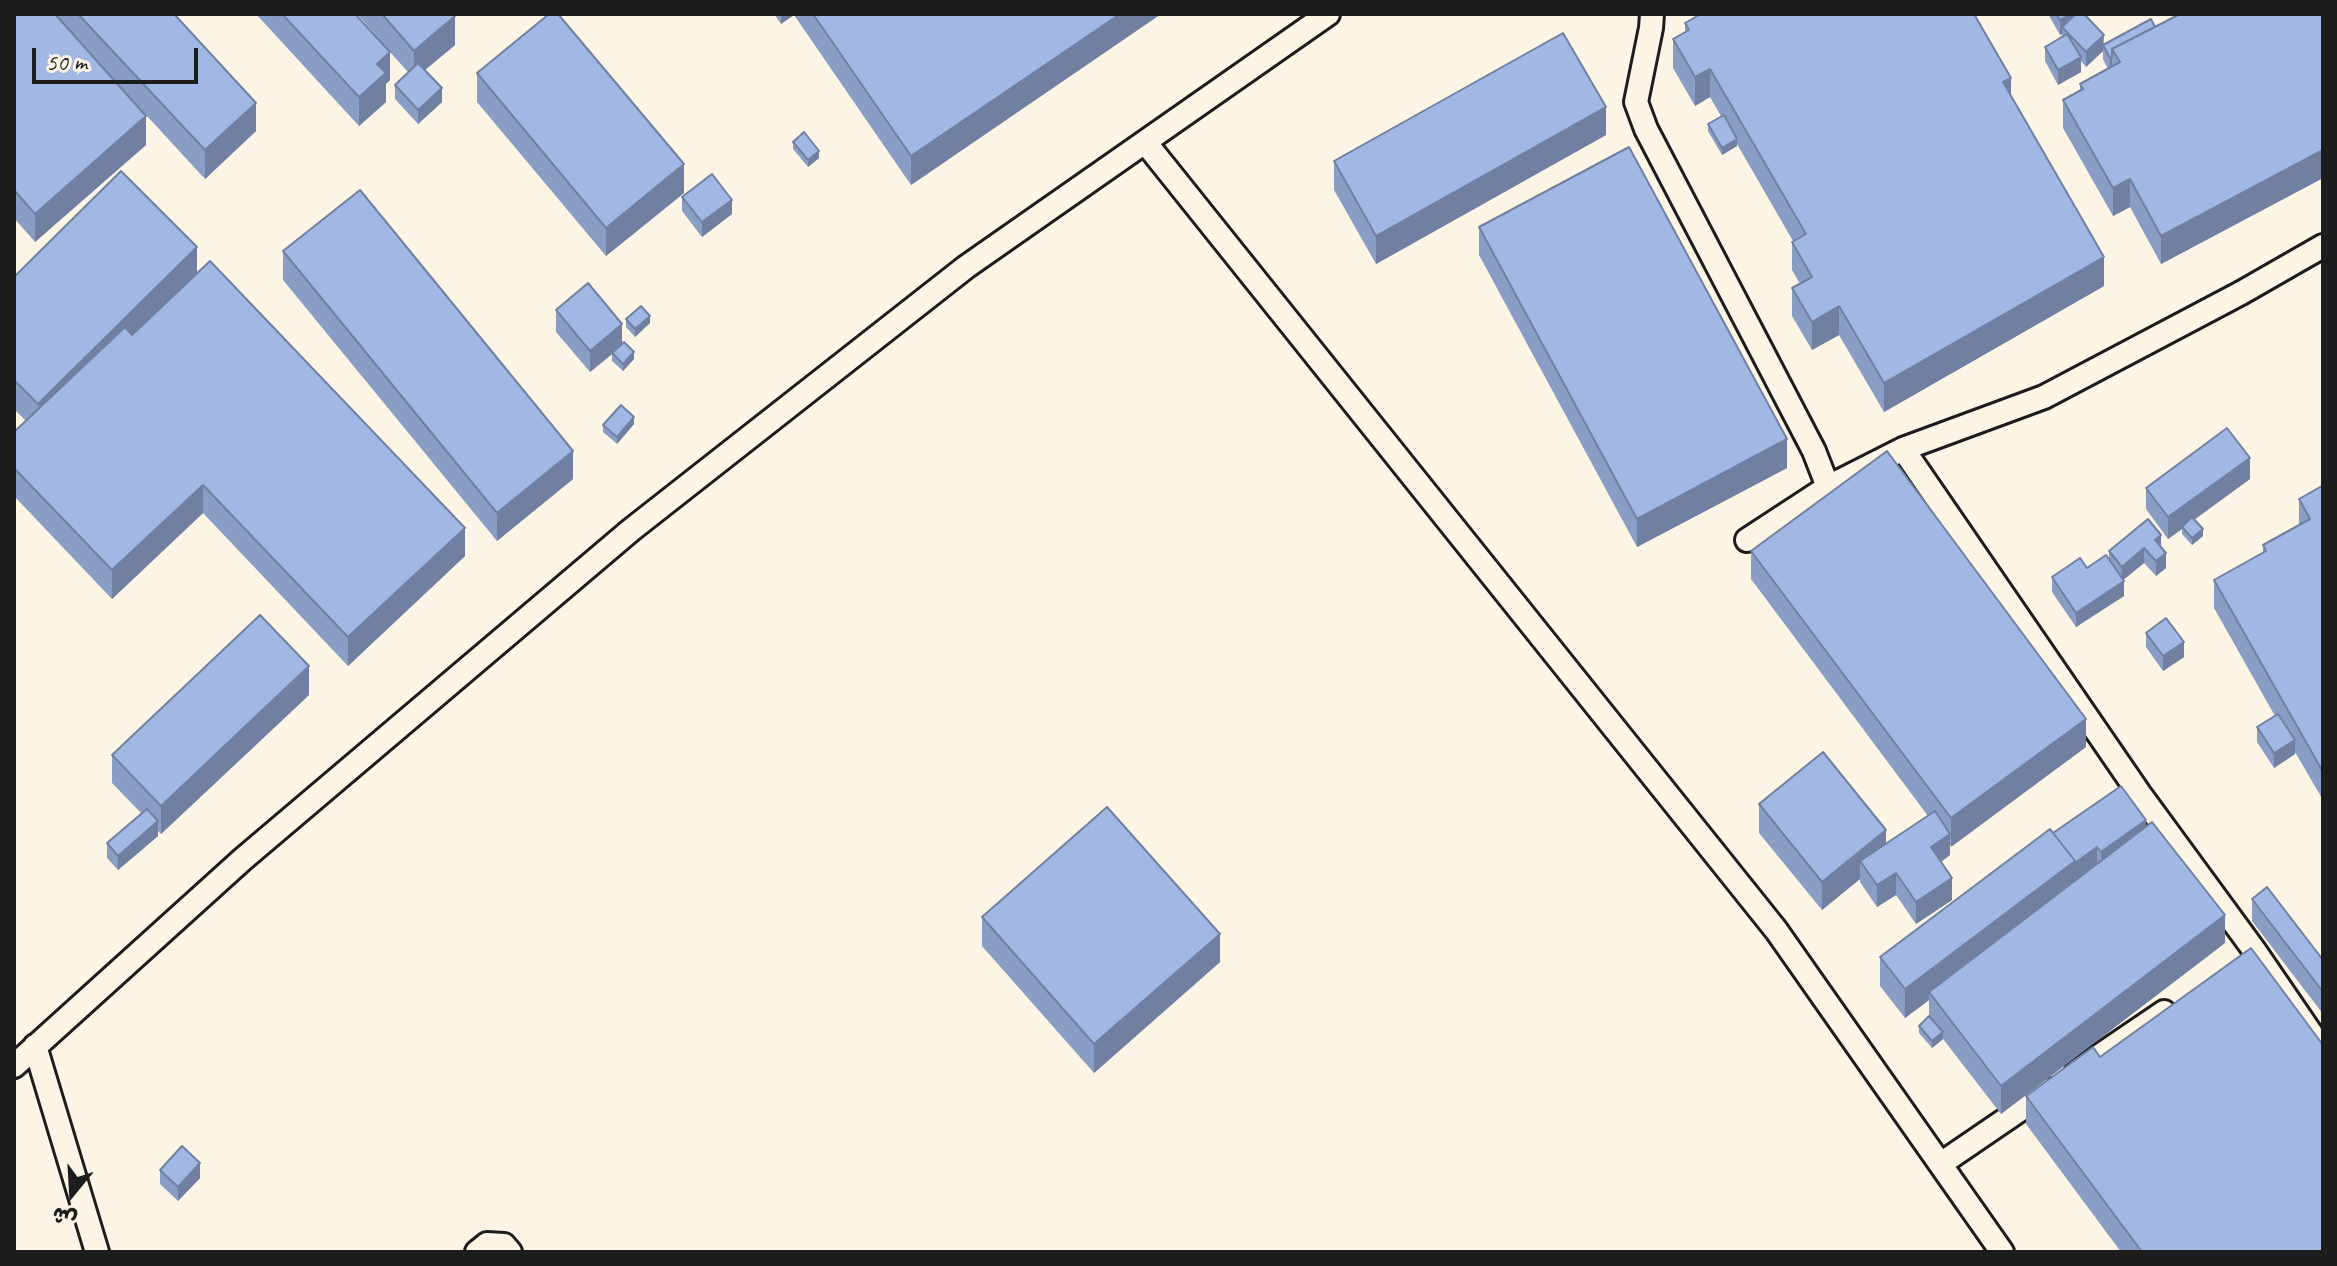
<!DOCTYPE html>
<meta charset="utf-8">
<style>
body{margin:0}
#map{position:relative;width:2337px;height:1266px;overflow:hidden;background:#fcf5e5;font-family:Caveat,"Playpen Sans Arabic",sans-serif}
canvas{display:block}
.frame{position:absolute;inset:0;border:16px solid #1c1c1c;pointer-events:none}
.north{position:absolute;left:32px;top:1154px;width:80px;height:80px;-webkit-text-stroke:6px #fcf5e5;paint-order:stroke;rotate:198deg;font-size:22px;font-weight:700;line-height:32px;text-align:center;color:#1c1c1c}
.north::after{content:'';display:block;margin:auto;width:28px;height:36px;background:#1c1c1c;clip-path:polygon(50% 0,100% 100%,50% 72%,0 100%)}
.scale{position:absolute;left:32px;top:48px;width:166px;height:36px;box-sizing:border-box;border:4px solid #1c1c1c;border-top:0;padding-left:10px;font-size:24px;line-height:28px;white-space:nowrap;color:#1c1c1c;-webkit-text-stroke:6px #fcf5e5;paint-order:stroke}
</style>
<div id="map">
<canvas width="2337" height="1266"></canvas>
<div class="frame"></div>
<div class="north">ش</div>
<div class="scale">50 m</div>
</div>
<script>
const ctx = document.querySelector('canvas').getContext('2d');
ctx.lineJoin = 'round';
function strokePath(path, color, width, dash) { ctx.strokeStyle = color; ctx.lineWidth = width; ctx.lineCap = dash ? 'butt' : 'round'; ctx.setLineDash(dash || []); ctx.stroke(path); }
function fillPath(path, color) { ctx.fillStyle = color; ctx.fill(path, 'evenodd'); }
const minor = new Path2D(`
 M1652,14L1651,28L1636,102L1646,129L1814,451L1828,487
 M1145,142L1776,930L2002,1252
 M1903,449L2139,793L2254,950L2323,1051
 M1747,540L1828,487L1903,449L2044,397L2241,293L2323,246
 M35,1046L97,1252
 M14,1066L243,859L631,530L966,267L1328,14
 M2077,1071L2164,1012
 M1942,1163L2049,1090
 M477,1252L487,1244L504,1245L510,1252`);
const wall = new Path2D(`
 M14,14H174L256,131L205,179L112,78L146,145L35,242L14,218Z
 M256,14H355L383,43L357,14H452L455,45L425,70L442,102L418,124L395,99V85L408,72L390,52V80L386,84V102L359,126Z
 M774,14H1161L911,185L794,15L781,24Z
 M1701,14H1975L2011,95L2104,286L1884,412L1839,335L1812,350L1792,316V288L1800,284L1792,270V242L1793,241L1737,144V146L1722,155L1708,131V124L1721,116L1710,97L1695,106L1673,68V39L1685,33V23Z
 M2048,14H2084L2104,44L2155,27L2323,14V178L2161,264L2130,207L2113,216L2063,128V100L2080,91V84L2108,69L2103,59V51L2086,67L2081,61V72L2058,85L2045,61V47L2062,36V34L2060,35Z
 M477,73L684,193L606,256L477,102Z
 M1606,135L1376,264L1334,190V161Z
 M793,142L819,158L808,167L793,149Z
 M682,197L732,214L702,237L682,211Z
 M1479,227L1787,468L1637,547L1479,255Z
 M283,251L573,479L497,541L283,280Z
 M197,274L465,556L348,666L203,513L112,599L14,496V427L15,431L26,421L14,409V277Z
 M556,310L622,344L634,359L623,371L612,361V354L590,372L556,332Z
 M626,319L650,323L635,337L626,327Z
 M634,424L617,444L603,432V425Z
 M2250,479L2194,519L2203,536L2192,545L2182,534V529L2168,539L2146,509V488Z
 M2323,487V800L2295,752V754L2274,768L2257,742V727L2275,716L2214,608V580L2263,553V545L2299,525V499Z
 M2161,547L2166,568L2156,576L2144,563L2123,580L2124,596L2076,627L2052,592V577L2087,568L2109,559V551Z
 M1751,551L2086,747L1950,846V855L1941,862L1952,900L1916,924L1896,895L1877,907L1860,882V879L1822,910L1759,833V804L1886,843L1928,816L1751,579Z
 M2146,633L2184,657L2163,671L2146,647Z
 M309,695L161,834L158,831V836L118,870L107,858V843L141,813L112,783V755Z
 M2146,827L2225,943L2001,1114L1943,1039L1932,1048L1919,1033V1026L1929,1016V1000L1905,1018L1880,986V957L2053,833Z
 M2252,899L2323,960V1014L2252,921Z
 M982,917L1220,962L1094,1073L982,946Z
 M2100,1057L2323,1252H2121L2026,1124V1096Z
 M160,1170L200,1178L178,1201L160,1184Z`);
const shadedWall = new Path2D(`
 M781,14H794V15L781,24Z
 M1120,14H1161L911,185V156Z
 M2072,14H2083L2062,27V34L2060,35V20Z
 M455,16V45L414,79V51Z
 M2104,35L2103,51L2086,67V52Z
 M390,52V80L386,84V102L359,126V97L377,64Z
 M2081,57V72L2058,85V70Z
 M2112,57V71L2110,72V58Z
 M1710,69V97L1695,106V77Z
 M2011,78V106L2003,82Z
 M442,88V102L418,124V110Z
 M256,103V131L205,179V150Z
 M1606,107V135L1376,264V236Z
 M146,116V145L35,242V214Z
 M1737,139V146L1722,155V148Z
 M2323,150V178L2161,264V236Z
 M819,151V158L808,167V160Z
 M684,164V193L606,256V228Z
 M2130,179V207L2113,216V188Z
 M732,200V214L702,237V222Z
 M197,247V275L38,432V404Z
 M2104,257V286L1884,412V383Z
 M1839,306V335L1812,350V322Z
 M650,316V323L635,337V329Z
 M622,324V346L590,372V351Z
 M634,352V359L623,371V364Z
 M634,417V424L617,444V437Z
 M1787,439V468L1637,547V519Z
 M573,451V479L497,541V513Z
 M2250,458V479L2168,539V517Z
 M203,485V513L112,599V570Z
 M465,528V556L348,666V637Z
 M2203,529V536L2192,545V538Z
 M2161,535V549L2155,540Z
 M2144,548V563L2122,581V567Z
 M2166,553V568L2156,576V561Z
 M2124,581V596L2076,627V613Z
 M2184,642V657L2163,671V656Z
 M309,666V695L161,834V806Z
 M2086,719V747L1951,847V818Z
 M2295,740V754L2274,768V753Z
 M2146,820V842L2101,874V852Z
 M158,821V836L118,870V856Z
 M1886,830V858L1860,861V879L1822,910V882Z
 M1950,834V855L1931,869V847Z
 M2097,847V869L1929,992V1000L1905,1018V989L2075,861Z
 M1896,873V895L1877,907V885Z
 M1952,878V900L1916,924V902Z
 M2225,915V943L2001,1114V1086Z
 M1220,934V962L1094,1073V1044Z
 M1943,1032V1039L1932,1048V1041Z
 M200,1163V1178L178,1201V1187Z`);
const building = new Path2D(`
 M14,14H55L146,116L35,214L14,190Z
 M78,14H174L256,103L205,150Z
 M282,14H355L390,52L377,64L386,73L359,97Z
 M382,14H452L455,16L414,51Z
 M549,14H558L684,164L606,228L477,73Z
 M813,14H1120L911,156Z
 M1701,14H1974L2011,78L2003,82L2104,257L1884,383L1839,306L1812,322L1792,288L1812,277L1792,242L1806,234L1710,69L1695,77L1673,39L1689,30L1685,23Z
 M2056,14H2072L2060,20Z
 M2076,14H2084L2104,35L2086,52L2062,27Z
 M2180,14H2323V150L2161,236L2130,179L2113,188L2063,100L2083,89L2080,84L2120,62L2112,49Z
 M2151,19L2155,27L2112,49V57L2110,58L2103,45Z
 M1563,33L1606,107L1376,236L1334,161Z
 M2067,34L2081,57L2058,70L2045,47Z
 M418,63L442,88L418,110L395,85Z
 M1724,115L1737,139L1722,148L1708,124Z
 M804,132L819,151L808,160L793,142Z
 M1629,147L1787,439L1637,519L1479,227Z
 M121,171L197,247L38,404L14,380V277Z
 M712,174L732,200L702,222L682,197Z
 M360,190L573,451L497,513L283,251Z
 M210,261L465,528L348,637L203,485L112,570L14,468V432L125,327L132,335Z
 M588,283L622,324L590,351L556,310Z
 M641,306L650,316L635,329L626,319Z
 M624,342L634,352L623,364L612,353Z
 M621,405L634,417L617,437L603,425Z
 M2227,428L2250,458L2168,517L2146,488Z
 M1887,451L2086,719L1951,818L1751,551Z
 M2322,486L2323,487V772L2214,580L2266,551L2263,545L2310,519L2299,499Z
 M2192,517L2203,529L2192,538L2182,527Z
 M2148,519L2161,535L2155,540L2166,553L2156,561L2144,548L2122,567L2109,551Z
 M2106,555L2124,581L2076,613L2052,577L2080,558L2087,568Z
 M260,615L309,666L161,806L112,755Z
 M2166,618L2184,642L2163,656L2146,633Z
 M2278,714L2295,740L2274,753L2257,727Z
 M1823,752L1886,830L1822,882L1759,804Z
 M2121,786L2146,820L2101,852L2097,847L2075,863V861L2053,833Z
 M1107,807L1220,934L1094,1044L982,917Z
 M147,809L158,821L118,856L107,843Z
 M1935,811L1950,834L1931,847L1952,878L1916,902L1896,873L1877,885L1860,861Z
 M2152,822L2225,915L2001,1086L1929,992Z
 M2050,829L2075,861L1905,989L1880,957Z
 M2267,887L2323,960V992L2252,899Z
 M2251,948L2323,1045V1252H2142L2026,1096L2093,1047L2100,1057Z
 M1929,1016L1943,1032L1932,1041L1919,1026Z
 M182,1146L200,1163L178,1187L160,1170Z`);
strokePath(minor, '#1c1c1c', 28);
strokePath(minor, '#fcf5e5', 22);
fillPath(wall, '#8a9dc4');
fillPath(shadedWall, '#7180a0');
fillPath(building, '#a1b7e4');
strokePath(building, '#7180a0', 2);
</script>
